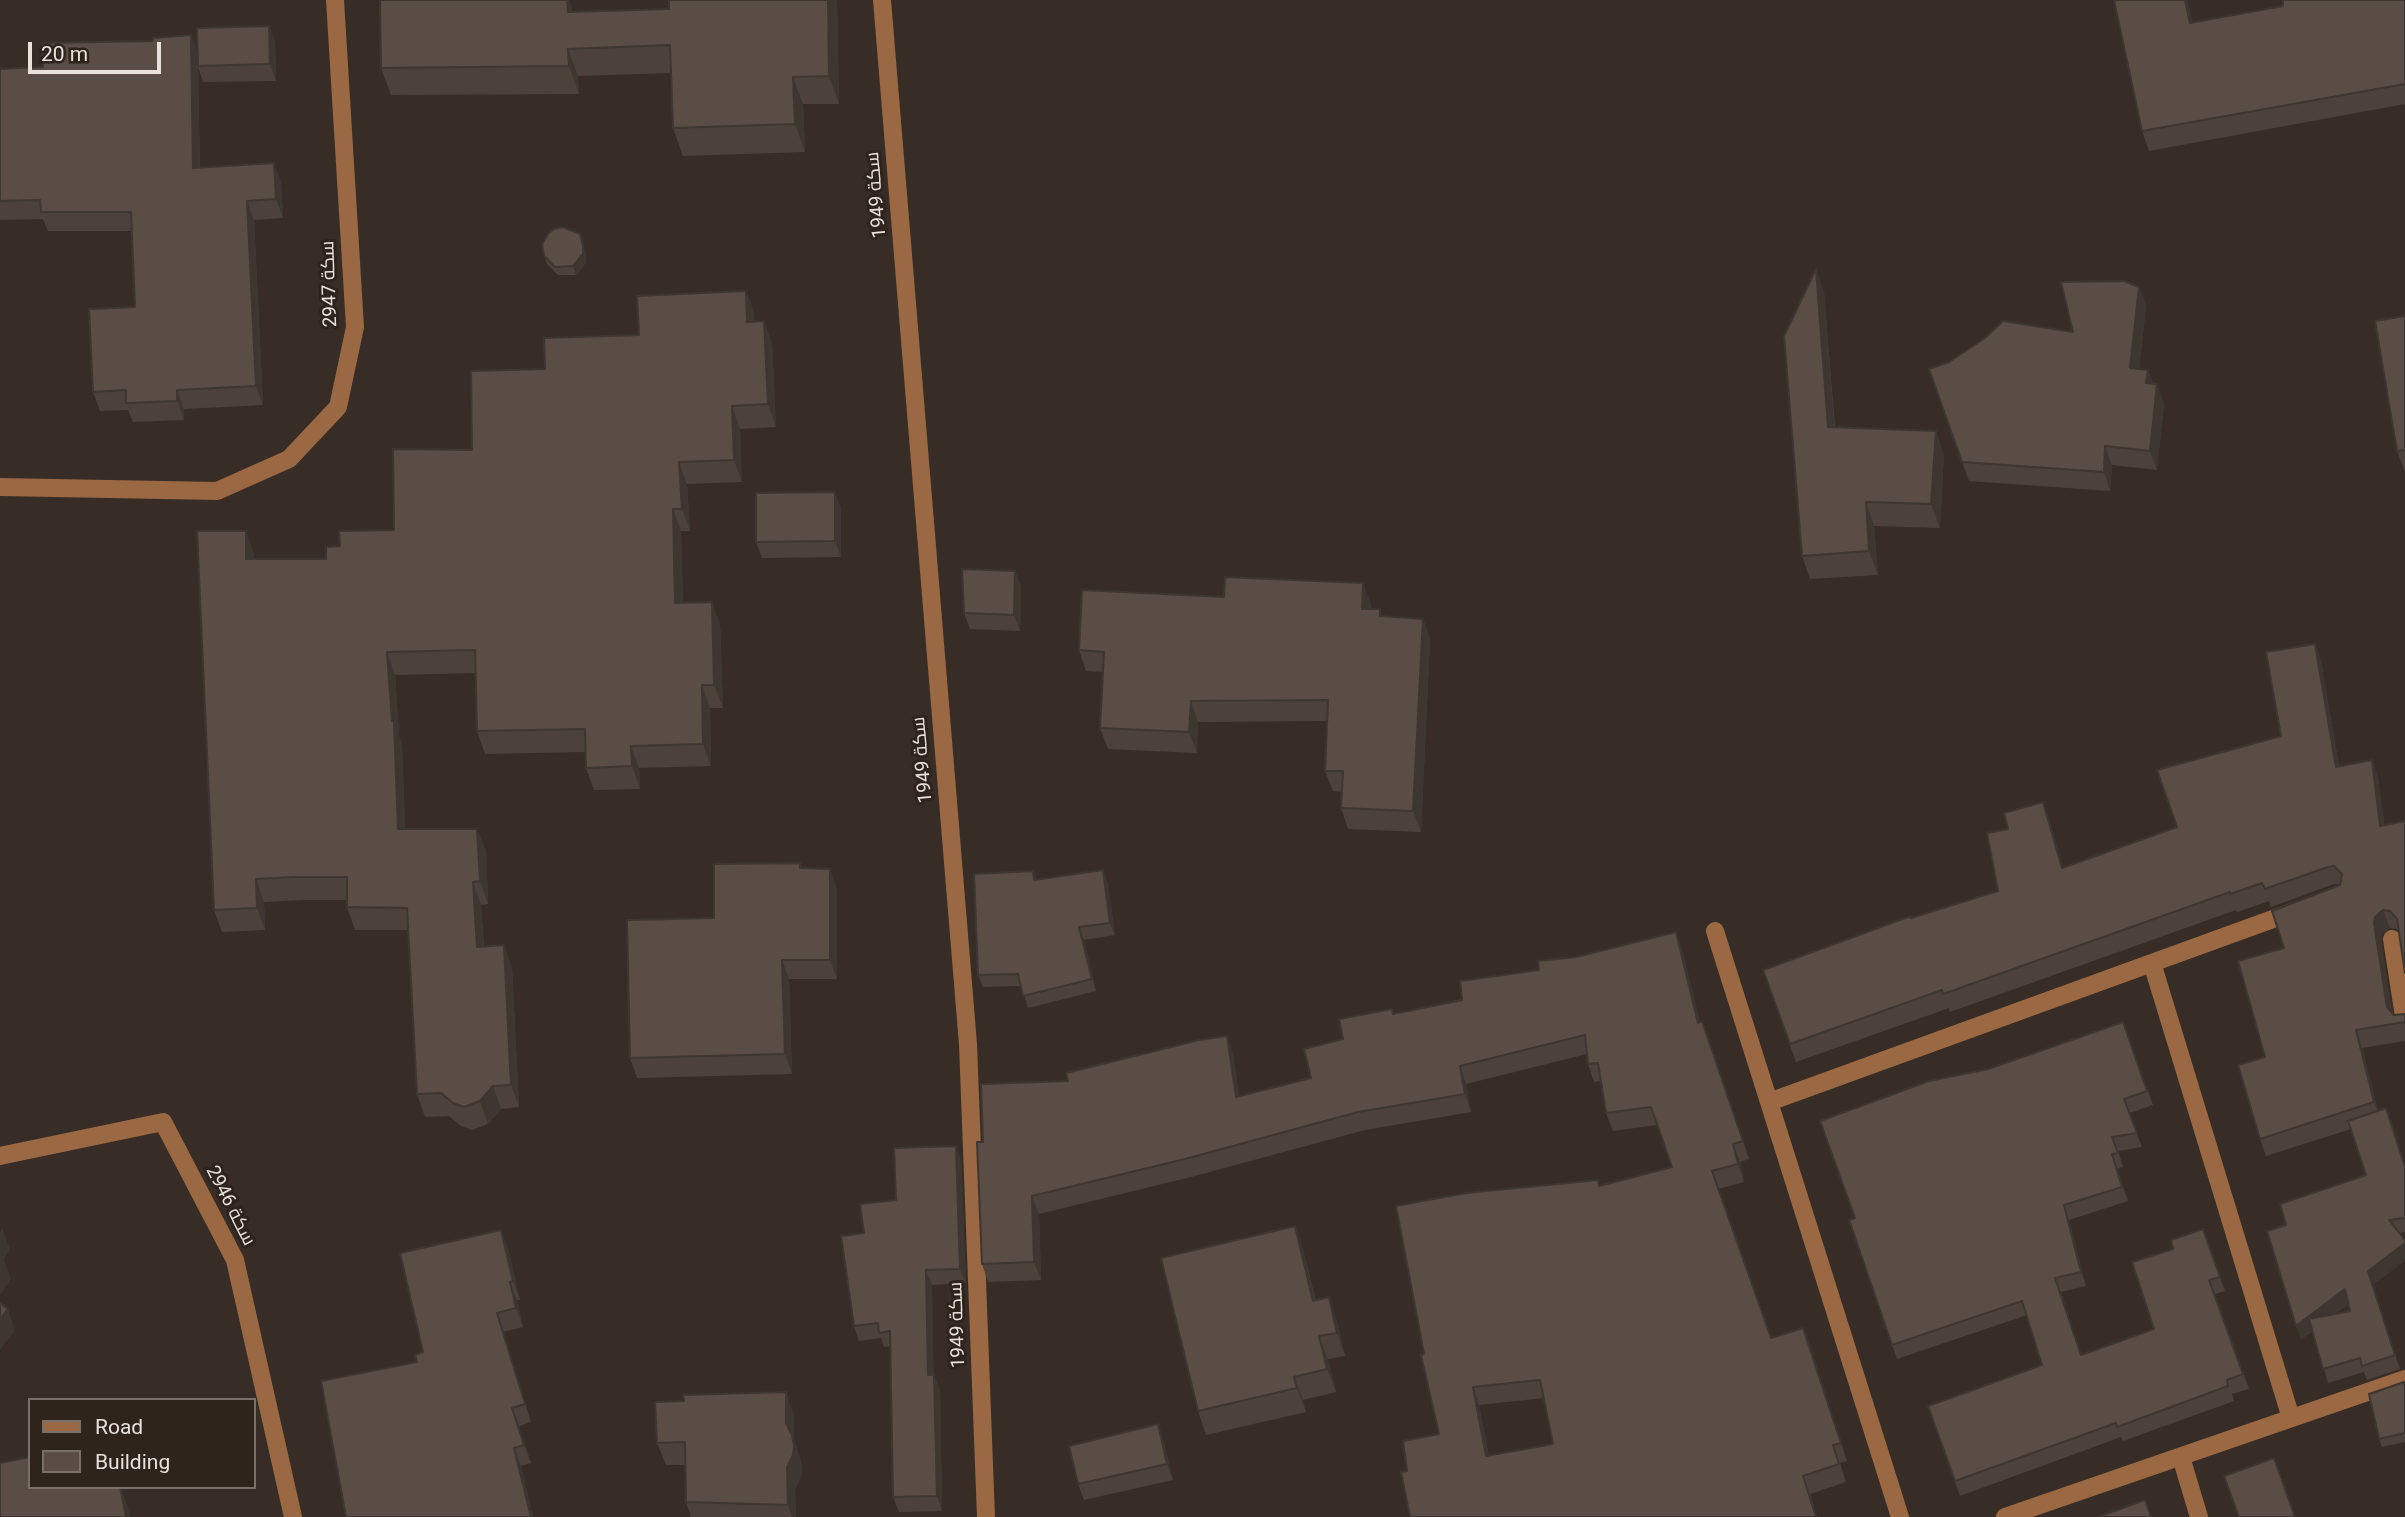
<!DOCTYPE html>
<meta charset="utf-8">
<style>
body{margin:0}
#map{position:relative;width:2405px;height:1517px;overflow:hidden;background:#382d26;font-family:Roboto,sans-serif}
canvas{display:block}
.legend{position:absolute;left:28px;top:1398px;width:228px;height:91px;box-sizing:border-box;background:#2e241c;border:2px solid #787069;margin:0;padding:9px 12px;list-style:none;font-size:21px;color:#e8e1dc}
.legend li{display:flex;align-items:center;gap:14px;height:35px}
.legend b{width:35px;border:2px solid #787069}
.scale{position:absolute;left:28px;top:42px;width:133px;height:32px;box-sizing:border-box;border:4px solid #e8e1dc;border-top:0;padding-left:9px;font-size:21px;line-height:24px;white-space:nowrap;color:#e8e1dc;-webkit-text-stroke:5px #2e241c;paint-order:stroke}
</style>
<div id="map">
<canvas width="2405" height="1517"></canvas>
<ul class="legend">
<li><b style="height:9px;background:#9a6843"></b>Road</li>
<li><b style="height:19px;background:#594d45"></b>Building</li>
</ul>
<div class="scale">20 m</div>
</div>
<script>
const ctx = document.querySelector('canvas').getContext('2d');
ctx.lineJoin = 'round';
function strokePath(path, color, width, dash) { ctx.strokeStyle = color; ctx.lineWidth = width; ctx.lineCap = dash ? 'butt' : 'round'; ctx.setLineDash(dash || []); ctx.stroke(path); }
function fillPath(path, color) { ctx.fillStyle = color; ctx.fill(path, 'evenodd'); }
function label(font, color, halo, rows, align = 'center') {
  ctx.font = font + ' Roboto,Cairo,sans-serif'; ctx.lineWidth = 6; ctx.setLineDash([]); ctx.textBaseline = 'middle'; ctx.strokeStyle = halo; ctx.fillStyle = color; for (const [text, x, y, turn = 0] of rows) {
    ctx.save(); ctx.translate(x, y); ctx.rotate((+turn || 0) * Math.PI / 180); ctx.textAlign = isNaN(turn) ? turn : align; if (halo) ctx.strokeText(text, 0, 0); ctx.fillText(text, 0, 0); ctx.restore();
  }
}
const minor = new Path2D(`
 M882,0L968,1044L986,1517
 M0,487L217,491L289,459L338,407L355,327L335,0
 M1715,931L1900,1517
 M2392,939L2405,1023
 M2152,963L2291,1418
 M1769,1102L2295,911
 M0,1156L163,1122L235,1260L293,1517
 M2181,1457L2199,1517
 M2005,1517L2405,1379`);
const wall = new Path2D(`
 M569,0L573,12L669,9V0H837L839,104H803L805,152L683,156L673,128L671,73L578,76L579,94L391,95L381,68Z
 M2405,0V104L2149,151L2142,131L2193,23L2283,6Z
 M269,26L275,42L276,81L203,82L198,67L200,167L281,182L283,218L254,220L263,405L184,409V420L133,422L128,410L100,411L93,392L135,307L131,231H48L43,219L0,220V69L43,67L153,41L191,35L197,54Z
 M586,254V263L576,275H558L547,264L544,256Z
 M2139,287L2146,306L2139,369L2148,370L2153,383L2164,403L2157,470L2112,465L2110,491L1969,481L1929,369L2073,332Z
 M746,291L754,313V322L764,321L772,344L776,427L740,429L742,482L687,484L690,531H681L683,603L720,624L723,708H710L711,766L639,768L640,789L594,790L586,768L585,752L485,754L477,731L475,673L395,675L399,736L402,744L405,829H477L486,851L488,904L481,905L484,946L504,945L512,968L519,1107L501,1109L488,1124L472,1130L461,1126L449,1116L425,1117L417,1094L408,930H355L347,907V900H302L264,902L265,930L222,932L214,910L254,554V559H326L340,546L394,530L472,450L545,369L639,335Z
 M1824,292L1835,427L1944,454L1940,528L1874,526L1878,575L1810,579L1802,556Z
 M2405,316V472L2397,451Z
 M835,492L841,508V557L762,558L756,542Z
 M1015,571L1021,587L1020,631L970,629L964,613Z
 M1371,604L1370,609H1380L1382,617L1423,619L1430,639L1421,832L1348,829L1341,808L1342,792L1333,791L1325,771L1327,721L1198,722L1197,753L1108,749L1100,728L1103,672L1086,671L1079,650Z
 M2315,644L2321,661L2339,766L2372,760L2378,778L2399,931L2397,929L2390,928L2382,934L2381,941L2392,1013L2394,1015L2405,1014V1041L2362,1048L2378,1111L2386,1108L2405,1165V1232L2399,1233L2373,1285L2400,1369L2367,1380L2364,1372L2328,1383L2313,1331L2301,1339L2286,1225L2366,1175L2351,1129L2266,1156L2260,1139L2265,1057L2284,948L2340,884H2334L2271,907L2269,901L2237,912L2236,910L1950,1012L1949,1008L1796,1062L1763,970L1912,918L1998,891L2008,829L2043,802L2049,819L2063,868L2177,827L2281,736ZM2348,1304L2350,1311L2334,1314L2336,1313Z
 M800,863L802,868L837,888V979H789L792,1074L637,1078L630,1058L714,918Z
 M1033,871L1036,880L1108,883L1115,935L1084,940L1096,991L1028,1008L1021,986L983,987L978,975Z
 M1682,950L1700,1022L1709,1039L1749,1159L1740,1162L1744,1182L1718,1189L1771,1338L1810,1346L1847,1461L1840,1463L1846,1482L1810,1494L1817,1517H1410L1407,1471L1439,1434L1424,1354L1601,1185L1672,1167L1657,1125L1613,1131L1606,1113L1601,1081L1594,1082L1588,1064L1587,1054L1466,1084L1471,1112L1365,1130L1191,1177L1039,1214L1041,1280L988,1282L982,1264L983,1142L1068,1081L1227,1036L1233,1054L1239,1096L1311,1078L1343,1039L1394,1014ZM1544,1398L1553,1444L1489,1456L1479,1405Z
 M2123,1022L2153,1105L2129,1113L2142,1147L2118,1151L2123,1167L2117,1169L2128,1201L2069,1220L2086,1286L2061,1292L2081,1355L2154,1329L2203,1229L2225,1291L2215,1294L2249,1389L2232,1394L2234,1401L2123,1441L2121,1437L1960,1496L1928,1406L2042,1365L2027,1315L1897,1359L1849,1220L1855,1218L1988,1069Z
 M961,1161L966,1283L932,1285L933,1375H934L940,1389L942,1511L899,1512L893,1497L890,1346L884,1347L881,1338L859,1341L854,1326L864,1233Z
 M1295,1226L1303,1250L1316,1301L1337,1321L1345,1356L1328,1359L1336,1392L1303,1400L1306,1412L1206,1435L1198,1411Z
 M508,1248L520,1300H517L523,1327L503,1332L531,1422L519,1426L531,1463L521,1466L533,1517H346L417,1362L423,1352Z
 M2405,1386V1442L2382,1447L2379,1439Z
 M794,1415V1440L800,1457L802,1469L801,1477L795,1489L796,1517H691L686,1502L685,1465H666L657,1443Z
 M1158,1424L1163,1440L1173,1480L1084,1500L1078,1484Z`);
const shadedWall = new Path2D(`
 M567,0H569L577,24L568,12Z
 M828,0H837L839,104L829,76Z
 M2185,0H2188L2197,43L2190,23Z
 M269,26L275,42L276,81L270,64Z
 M191,35L198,54L200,187L193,168Z
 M568,49L578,76L579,94L569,66Z
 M793,77L803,104L805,152L795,124Z
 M274,163L281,182L283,218L276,199Z
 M247,201L254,220L263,405L256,386Z
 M580,234L586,254V263L576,275L573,266Z
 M1816,269L1824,292L1836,450L1828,427Z
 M2139,287L2146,306L2137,387L2130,368Z
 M746,291L754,313L755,345L747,322Z
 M764,321L772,344L776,427L768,404Z
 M2148,370L2155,389L2146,383Z
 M2157,384L2164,403L2157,470L2150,451Z
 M177,390L184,409V420L177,401Z
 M732,406L740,429L742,482L734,460Z
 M1936,431L1944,454L1940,528L1931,504Z
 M2105,446L2112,465L2110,491L2104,472Z
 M679,462L687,484L690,531L682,509Z
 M835,492L841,508V557L835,541Z
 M1866,502L1874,526L1878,575L1869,551Z
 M673,509L681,531L684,626L675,603Z
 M246,531L254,554V582L246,559Z
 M1015,571L1021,587L1020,631L1014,615Z
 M1363,583L1371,604L1370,630L1362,609Z
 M712,602L720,624L723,708L714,685Z
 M1423,619L1430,639L1421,832L1413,811Z
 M2315,644L2321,661L2342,785L2336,767Z
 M387,652L395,675L399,736L402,744L406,852L398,829Z
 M702,685L710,708L711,766L703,744Z
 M1191,701L1198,722L1197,753L1189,732Z
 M631,746L639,768L640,789L632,766Z
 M2372,760L2378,778L2387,844L2380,826Z
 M2043,802L2049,819L2068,886L2062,868Z
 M477,829L486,851L488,904L480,881Z
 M830,869L837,888V979L830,960Z
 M1103,870L1108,883L1115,935L1110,923Z
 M256,879L264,902L265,930L257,908Z
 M473,882L481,905L485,969L477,947Z
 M2383,910L2390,928L2382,934L2381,941L2394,1025L2387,1007L2374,923L2375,917Z
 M1079,927L1084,940L1096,991L1092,979Z
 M1676,932L1682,950L1705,1041L1698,1023Z
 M504,945L512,968L519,1107L511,1085Z
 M782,960L789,979L792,1074L785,1054Z
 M2356,1030L2362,1048L2380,1120L2374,1102Z
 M1227,1036L1233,1054L1242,1115L1236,1097Z
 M1460,1066L1466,1084L1471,1112L1465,1094Z
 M493,1086L501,1109L488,1124L480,1101Z
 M1733,1144L1740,1162L1744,1182L1738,1164Z
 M956,1146L961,1161L966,1283L960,1269Z
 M1032,1196L1039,1214L1041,1280L1034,1262Z
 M2064,1205L2069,1220L2086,1286L2081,1272Z
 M1295,1226L1303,1250L1321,1325L1313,1301Z
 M2,1228L10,1249L4,1260L11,1279L0,1295V1232Z
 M501,1230L508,1248L520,1300L513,1281Z
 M2405,1243V1261L2373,1285L2400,1369L2368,1271Z
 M926,1270L932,1285L934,1389L928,1375Z
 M510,1282L517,1300L523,1327L516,1308Z
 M2345,1289L2350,1302L2301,1339L2296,1326Z
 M1329,1297L1337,1321L1345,1356L1337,1333Z
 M8,1309L15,1330L0,1350V1319Z
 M1803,1328L1810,1346L1847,1461L1841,1443Z
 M1319,1336L1328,1359L1336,1392L1327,1369Z
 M934,1375L940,1389L942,1511L937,1496Z
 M1294,1377L1303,1400L1306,1412L1297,1388Z
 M1473,1387L1479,1405L1492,1474L1486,1456Z
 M786,1392L794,1415V1440L800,1457L802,1469L801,1477L795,1489L796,1517H792L788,1505Z
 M512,1408L519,1426L531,1463L524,1445Z
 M1158,1424L1163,1440L1173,1480L1167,1464Z
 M514,1448L521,1466L533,1517H531Z
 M120,1487L128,1507L130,1517H126Z`);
const building = new Path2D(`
 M380,0H567L568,12L669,9V0H828L829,76L793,77L795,124L673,128L670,45L568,49L569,66L381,68Z
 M2114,0H2185L2190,23L2283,6V0H2405V84L2142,131Z
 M269,26L270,64L198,66L197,28Z
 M191,35L193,168L274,163L276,199L247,201L256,386L177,390V401L126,403V390L93,392L89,309L135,307L131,212H41L40,200L0,201V69L43,67V43L153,41V38Z
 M563,227L580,234L583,246V254L573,266L555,267L544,256L542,244L548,234L554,229Z
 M1816,269L1828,427L1936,431L1931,504L1866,502L1869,551L1802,556L1784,336Z
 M2124,281L2139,287L2130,368L2148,370L2146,383L2157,384L2150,451L2105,446L2104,472L1962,462L1929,369L1949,362L1985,338L2003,321L2073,332L2061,282Z
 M746,291L747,322L764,321L768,404L732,406L734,460L679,462L682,509H673L675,603L712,602L714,685H702L703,744L631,746L632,766L586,768L585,729L477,731L475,650L387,652L392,721H394L398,829H477L480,881L473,882L477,947L504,945L511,1085L493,1086L480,1101L464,1107L453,1103L441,1093L417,1094L407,908L347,907V877H294L256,879L257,908L214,910L197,531H246V559H326V547L340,546L339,531L394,530L393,449L472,450L471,371L545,369L544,338L639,335L637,296Z
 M2405,316V450L2397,451L2375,321Z
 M835,492V541L756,542V493Z
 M962,569L1015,571L1014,615L964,613Z
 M1225,577L1363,583L1362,609H1380V616L1423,619L1413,811L1341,808L1343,771H1325L1328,700L1191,701L1189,732L1100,728L1104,652L1079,650L1082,590L1224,597Z
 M2315,644L2336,767L2372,760L2380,826L2405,821V973L2397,919L2390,911L2383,910L2375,917L2374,923L2387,1007L2394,1015L2405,1014V1022L2356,1030L2374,1102L2260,1139L2238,1065L2265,1057L2238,961L2284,948L2272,911L2340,885L2342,874L2334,866L2328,867L2265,889L2262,883L2230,894V892L1943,994L1942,990L1790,1044L1763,970L1911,916V918L1998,891L1987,833L2008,829L2004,813L2043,802L2062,868L2177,827L2157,770L2281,736L2266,652Z
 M800,863V868L830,869V960H782L785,1054L630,1058L627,920L714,918V864Z
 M1103,870L1110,923L1079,927L1092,979L1023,996L1018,974L978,975L974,874L1033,871L1034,880Z
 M1676,932L1698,1023L1702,1021L1743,1141L1733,1144L1738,1164L1712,1171L1771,1338L1803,1328L1841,1443L1833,1445L1839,1464L1803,1476L1816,1517H1410L1401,1472L1407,1471L1403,1441L1439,1434L1421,1355L1424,1354L1396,1206L1466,1193L1598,1180L1599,1186L1672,1167L1651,1107L1606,1113L1598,1063L1588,1064L1585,1035L1460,1066L1465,1094L1358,1112L1185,1159L1032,1196L1034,1262L982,1264L977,1142H983L981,1084L1068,1081L1066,1073L1199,1040L1227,1036L1236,1097L1311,1078L1304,1049L1343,1039L1339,1019L1392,1009L1393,1014L1462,1000L1460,981L1539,970L1538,961L1576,957ZM1540,1380L1553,1444L1486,1456L1473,1387Z
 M2123,1022L2147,1091L2124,1099L2137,1133L2112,1137L2118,1153L2112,1154L2122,1187L2064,1205L2081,1272L2055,1278L2081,1355L2154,1329L2132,1262L2173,1249L2171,1240L2203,1229L2220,1277L2209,1280L2243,1374L2227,1380L2228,1386L2117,1427L2116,1423L1955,1481L1928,1406L2042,1365L2022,1301L1892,1345L1849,1220L1855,1218L1820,1121L1929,1081L1988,1069Z
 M2386,1108L2405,1167V1218L2389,1220L2405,1240V1243L2368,1271L2395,1355L2362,1366L2360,1358L2323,1369L2309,1319L2350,1311L2345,1289L2296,1326L2267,1231L2286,1225L2280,1204L2366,1175L2348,1121Z
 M956,1146L960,1269L926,1270L928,1375H934L937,1496L893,1497L890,1331L879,1333L878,1323L854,1326L841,1236L864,1233L860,1204L896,1200L894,1148Z
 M1295,1226L1313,1301L1329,1297L1337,1333L1319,1336L1327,1369L1294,1377L1297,1388L1198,1411L1161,1258Z
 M501,1230L513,1281L510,1282L516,1308L497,1313L525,1404L512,1408L524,1445L514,1448L531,1517H346L321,1381L417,1362L415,1355L423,1352L400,1253Z
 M0,1303L8,1309L0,1319Z
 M2404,1382L2405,1387V1433L2379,1439L2369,1394Z
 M786,1392V1423L792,1435L794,1446L793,1455L787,1467L788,1505L686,1502L685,1442L657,1443L655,1402L684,1401L683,1395Z
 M1158,1424L1167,1464L1078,1484L1069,1446Z
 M30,1457V1487H120L126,1517H0V1463Z
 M2274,1458L2295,1517H2239L2224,1476Z
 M2145,1500L2151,1517H2098Z`);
const streetNames = [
 ["سكة 1949",877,195,-95],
 ["سكة 2947",330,284,-92],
 ["سكة 1949",923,760,-95],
 ["سكة 2946",230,1206,63],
 ["سكة 1949",958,1325,-92]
];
strokePath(minor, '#9a6843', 18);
fillPath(wall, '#4d423b');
fillPath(shadedWall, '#3e3630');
fillPath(building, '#594d45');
strokePath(building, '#3e3630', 2);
label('19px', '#e8e1dc', '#2e241c', streetNames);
</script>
